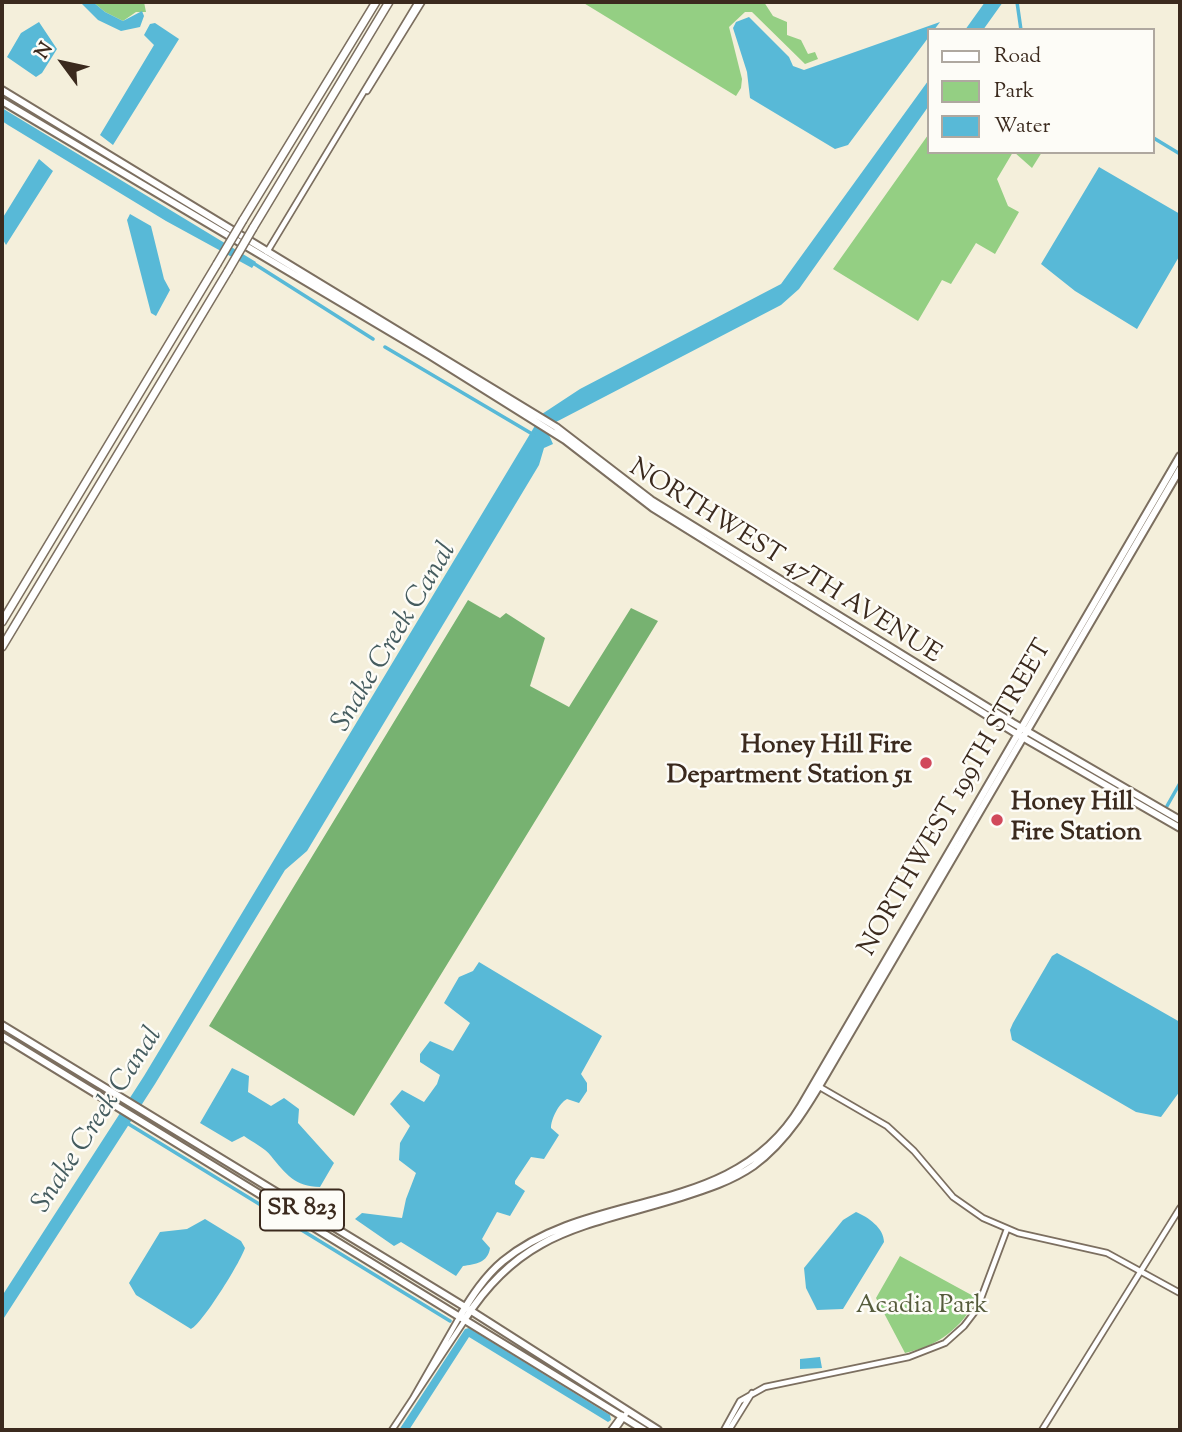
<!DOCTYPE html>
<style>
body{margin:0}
#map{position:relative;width:1182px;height:1432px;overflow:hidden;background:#f4efdb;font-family:"Sorts Mill Goudy",serif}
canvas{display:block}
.frame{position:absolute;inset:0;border:4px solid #3b2a1e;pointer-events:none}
.legend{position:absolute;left:927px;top:28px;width:228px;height:126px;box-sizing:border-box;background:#fdfcf7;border:2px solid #afa8a0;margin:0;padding:9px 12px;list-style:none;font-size:21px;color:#3b2a1e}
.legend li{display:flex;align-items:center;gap:14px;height:35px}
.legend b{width:35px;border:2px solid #afa8a0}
.north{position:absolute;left:28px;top:28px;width:70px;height:70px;-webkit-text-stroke:5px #fdfcf7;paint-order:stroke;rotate:303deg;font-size:19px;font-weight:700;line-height:28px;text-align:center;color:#3b2a1e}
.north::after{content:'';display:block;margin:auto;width:24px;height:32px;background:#3b2a1e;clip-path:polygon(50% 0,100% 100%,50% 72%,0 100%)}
</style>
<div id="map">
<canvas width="1182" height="1432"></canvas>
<div class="frame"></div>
<ul class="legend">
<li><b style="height:9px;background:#fff"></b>Road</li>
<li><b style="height:19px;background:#94cf83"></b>Park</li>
<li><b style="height:19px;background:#58b9d7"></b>Water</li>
</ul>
<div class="north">N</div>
</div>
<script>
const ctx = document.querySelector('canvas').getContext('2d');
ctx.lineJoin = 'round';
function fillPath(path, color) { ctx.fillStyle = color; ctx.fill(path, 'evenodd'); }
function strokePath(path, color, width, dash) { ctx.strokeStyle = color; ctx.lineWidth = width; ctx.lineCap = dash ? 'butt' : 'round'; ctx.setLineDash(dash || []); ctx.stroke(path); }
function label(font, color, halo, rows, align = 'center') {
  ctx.font = font + ' "Sorts Mill Goudy",serif'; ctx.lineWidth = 5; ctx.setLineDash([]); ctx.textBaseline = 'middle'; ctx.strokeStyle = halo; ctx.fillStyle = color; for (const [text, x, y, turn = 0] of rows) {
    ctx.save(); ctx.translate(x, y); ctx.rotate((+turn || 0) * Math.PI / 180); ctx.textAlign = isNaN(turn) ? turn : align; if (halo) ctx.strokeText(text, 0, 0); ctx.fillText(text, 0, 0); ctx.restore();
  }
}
const green = new Path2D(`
 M93,2H144L146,12H136L123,21L105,12Z
 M582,2H764L773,16L787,22V35L801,40L808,54L815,52L818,59L805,64L752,12H745L729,27L742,79L741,88L736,96Z
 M928,135V152H1013L997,179L1008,206L1019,212L995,254L976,243L951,284L942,280L918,321L833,269Z
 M1014,152H1042L1032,168Z
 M900,1256L977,1298C962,1328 938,1346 905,1353L876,1298Z`);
const forest = new Path2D(`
 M468,600L500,618L506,613L545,638L530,686L569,707L631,608L658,621L354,1116L209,1026Z`);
const water = new Path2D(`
 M80,2H93L105,12L123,21L142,11L144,16L140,27L121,31L98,20Z
 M985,2H1003L983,30H965Z
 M749,17L789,57L793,66L804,70L940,22L934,30H928V38L848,145L835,149L750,98L747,72L733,28L736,22Z
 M39,22L57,49L42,73L36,77L7,57L21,33Z
 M155,23L179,39L113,145L100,135L154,45L144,35L150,24Z
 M928,81V107L799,289L781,305L556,422L549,435L553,444L544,448L539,465L307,851L285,870L155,1084L2,1321V1296L144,1076L542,414L580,389L781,284Z
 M2,108L256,262L252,268L166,221L8,125L2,121Z
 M39,159L53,171L6,245L2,238V219Z
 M1099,167L1180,214V255L1137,329L1075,291L1041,264Z
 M130,214L151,226L164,279L170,290L156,316L151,313L127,220Z
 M1057,953C1098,975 1139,999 1180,1022V1091L1161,1117L1136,1112L1012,1040L1010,1030L1013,1023L1052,956Z
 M479,962L602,1036L581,1074L587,1083V1091L579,1103L567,1099C559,1103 551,1119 551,1128L559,1135L544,1159L531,1157L515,1181V1184L525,1191L510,1216L497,1212L482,1239L490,1248C488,1263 475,1264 463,1266L456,1276L401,1242L394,1246L355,1219L362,1213L402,1218L406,1199L416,1173L399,1160L400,1143L410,1126L390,1104L402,1090L424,1102L437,1084L440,1075L420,1062V1054L430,1041L453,1051L470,1023L444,1003L459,977L473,971Z
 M232,1068L249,1076L248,1092L271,1106L284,1098L299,1109L298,1123L334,1163L320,1187C295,1187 285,1173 271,1156C265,1148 252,1142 244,1136L232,1142L200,1123Z
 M856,1212C868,1217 884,1228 884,1242L843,1309L817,1310L806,1288L804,1268L843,1220Z
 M205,1219L241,1241L245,1248C240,1263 202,1324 191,1329L136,1295L129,1283L160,1232L187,1229Z
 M469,1328L610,1415L611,1420L608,1422L469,1337L409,1430H399L465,1329Z
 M820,1357L822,1368L800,1369V1359Z`);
const canal = new Path2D(`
 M1017,2L1021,30
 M1152,137L1180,154
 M253,263L373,339
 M385,347L534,435
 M1167,806L1180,783
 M127,1123L450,1321`);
const minor = new Path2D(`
 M367,91L422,2
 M267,252L418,2
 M818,1086L887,1126L914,1151L953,1197L983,1218L1018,1233L1107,1253L1180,1293
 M412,1400L460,1316
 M392,1430L465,1320
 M611,1430L622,1415
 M615,1430L628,1411
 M724,1430L740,1401L765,1387L909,1357L945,1343L964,1326L977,1309L1007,1229
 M729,1430L752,1393
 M1042,1430L1180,1208`);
const major = new Path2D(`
 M2,90L556,427L651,500L1013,723L1180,820
 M2,101L431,356L565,440L653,508L1017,734L1180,828
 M2,1025L465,1307L658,1430
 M2,1036L644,1430
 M460,1316C472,1296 485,1276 503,1261C594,1187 733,1220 801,1106L1180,456
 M465,1319C521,1231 583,1227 675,1199C703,1190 730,1182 753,1166C794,1136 817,1089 842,1047L1180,469`);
const highway = new Path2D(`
 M243,220L376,2
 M253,228L389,2
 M2,622L217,264
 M2,647L228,271`);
const highwayBridge = new Path2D(`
 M217,264L243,220
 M228,271L253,228`);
const markers = [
 [926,763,7,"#d1495b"],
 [997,820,7,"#d1495b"]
];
const shields = [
 [302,1210,84]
];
const shieldNames = [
 ["SR 823",302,1210]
];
const streetNames = [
 ["NORTHWEST 47TH AVENUE",784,563,32],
 ["NORTHWEST 199TH STREET",957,799,-60]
];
const poiNames = [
 ["Honey Hill Fire",912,748],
 ["Department Station 51",912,778],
 ["Honey Hill",1011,805,"left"],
 ["Fire Station",1011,835,"left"]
];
const parkNames = [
 ["Acadia Park",922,1308]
];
const waterNames = [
 ["Snake Creek Canal",396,638,-59],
 ["Snake Creek Canal",99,1121,-57]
];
fillPath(green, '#94cf83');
fillPath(forest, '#77b271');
fillPath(water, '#58b9d7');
strokePath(canal, '#58b9d7', 3.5);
strokePath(minor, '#7c6f60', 8);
strokePath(major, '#7c6f60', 10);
strokePath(highway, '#7c6f60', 10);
strokePath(minor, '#fff', 4.5);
strokePath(major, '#fff', 6);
strokePath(highway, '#fff', 7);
strokePath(highwayBridge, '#7c6f60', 10, []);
strokePath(highwayBridge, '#fff', 7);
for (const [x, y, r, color] of markers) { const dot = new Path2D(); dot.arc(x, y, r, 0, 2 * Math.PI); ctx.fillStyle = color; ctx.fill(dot); strokePath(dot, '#fdfcf7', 2.5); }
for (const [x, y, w] of shields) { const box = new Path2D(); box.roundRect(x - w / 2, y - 20.5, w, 41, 5); ctx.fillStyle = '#fdfcf7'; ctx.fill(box); strokePath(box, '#3b2a1e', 2); }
label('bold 24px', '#3b2a1e', null, shieldNames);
label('26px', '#3b2a1e', '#fdfcf7', streetNames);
label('bold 26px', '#3b2a1e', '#fdfcf7', poiNames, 'right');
label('26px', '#565c3c', '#fdfcf7', parkNames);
label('italic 28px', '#455c5f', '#fdfcf7', waterNames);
</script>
